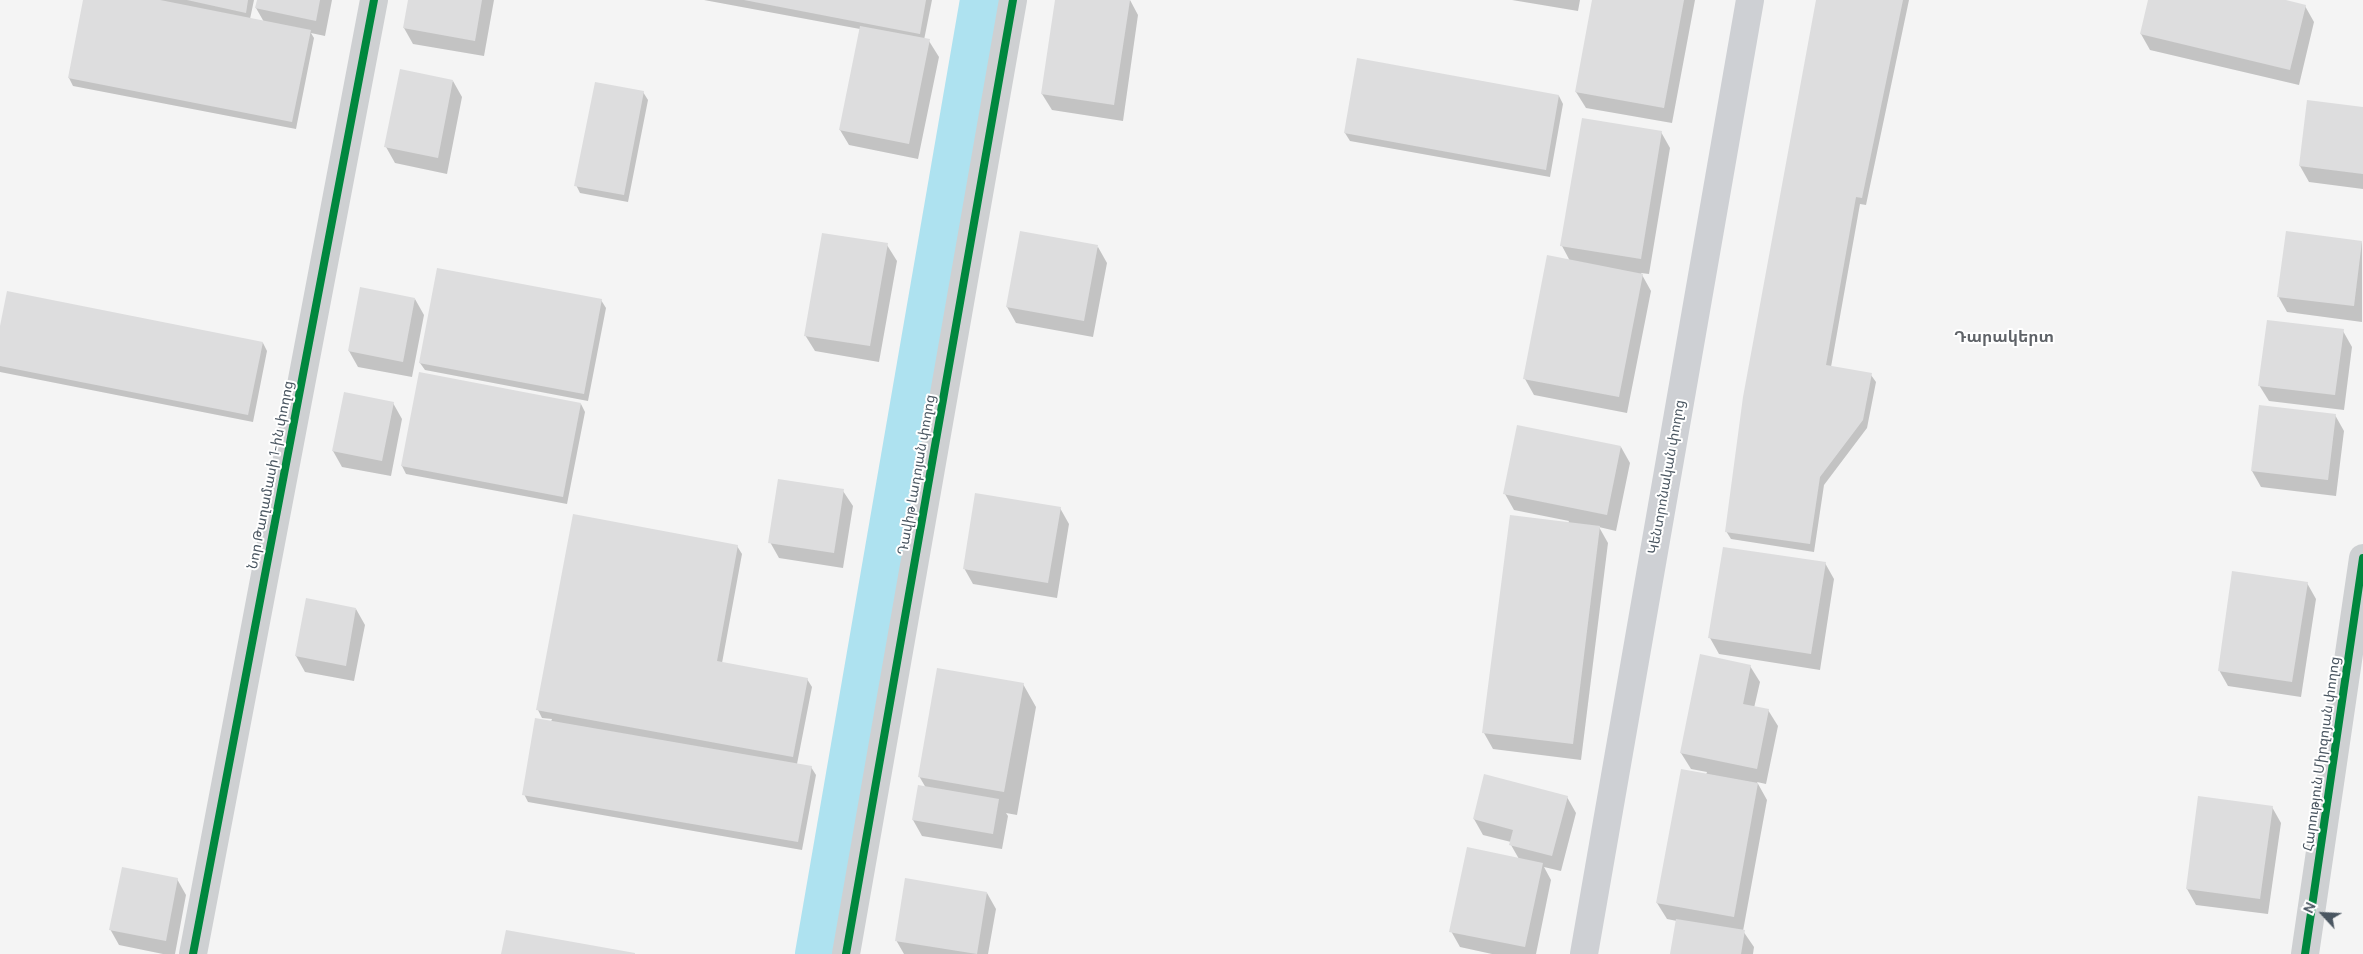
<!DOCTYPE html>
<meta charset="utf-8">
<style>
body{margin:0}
#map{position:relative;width:2363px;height:954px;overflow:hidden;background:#f4f4f4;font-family:Manrope,sans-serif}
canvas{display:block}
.north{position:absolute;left:2298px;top:889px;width:50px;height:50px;-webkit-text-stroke:4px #fff;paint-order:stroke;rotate:295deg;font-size:14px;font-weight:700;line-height:20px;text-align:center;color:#4a5661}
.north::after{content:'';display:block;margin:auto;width:18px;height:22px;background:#4a5661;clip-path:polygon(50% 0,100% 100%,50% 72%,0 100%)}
</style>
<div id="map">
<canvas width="2363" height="954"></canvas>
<div class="north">N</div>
</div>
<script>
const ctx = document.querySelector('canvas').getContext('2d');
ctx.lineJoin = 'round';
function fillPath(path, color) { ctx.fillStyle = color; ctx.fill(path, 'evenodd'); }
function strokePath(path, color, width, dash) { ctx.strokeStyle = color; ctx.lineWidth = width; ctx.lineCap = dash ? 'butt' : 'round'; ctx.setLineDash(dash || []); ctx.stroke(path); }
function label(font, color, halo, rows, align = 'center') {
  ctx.font = font + ' Manrope,"Noto Sans Armenian",sans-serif'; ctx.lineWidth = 4; ctx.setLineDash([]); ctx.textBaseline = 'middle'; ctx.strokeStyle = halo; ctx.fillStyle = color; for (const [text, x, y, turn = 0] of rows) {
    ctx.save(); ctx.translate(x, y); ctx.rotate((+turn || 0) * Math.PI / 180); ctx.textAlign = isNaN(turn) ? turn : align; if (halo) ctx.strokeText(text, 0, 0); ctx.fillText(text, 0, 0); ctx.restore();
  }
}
const shadow = new Path2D(`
 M84,0H254L250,19L264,22L256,8L258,0H332L325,36L311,33L314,38L296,129L73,86L69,78Z
 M409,0H494L484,56L413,44L404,28Z
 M704,0H932L924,40L929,41L939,57L918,159L849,145L840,130L860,29Z
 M1056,0H1130L1138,15L1123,121L1052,110L1042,94Z
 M1512,0H1580L1578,11Z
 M1593,0H1695L1672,123L1586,108L1576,92Z
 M1818,0H1909L1866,205L1860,204L1831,367L1871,375L1876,382L1867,428L1824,485L1814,552L1731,539L1726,531Z
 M2149,0H2281L2305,6L2314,22L2299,85L2150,50L2141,34Z
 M1358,60L1559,96L1563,104L1550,177L1350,141L1345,133Z
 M453,81L462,97L447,174L395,163L386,147Z
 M643,92L648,100L628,202L580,193L576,185Z
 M2363,109V189L2309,182L2300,166Z
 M1661,132L1670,148L1649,274L1641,273L1651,291L1627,413L1534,395L1525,379L1570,261L1562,246Z
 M2362,242V322L2287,312L2278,296Z
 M887,245L897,261L879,362L815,351L805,335Z
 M1098,247L1107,263L1093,337L1016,323L1007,307Z
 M415,299L424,315L412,377L358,367L349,351Z
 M601,300L606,308L588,401L425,370L420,363Z
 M2343,331L2352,347L2344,410L2269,401L2259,385Z
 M0,332L263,343L267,351L253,422L0,372Z
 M393,403L402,419L391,476L342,467L333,451Z
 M581,404L585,412L567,504L406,474L402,466Z
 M2335,415L2344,431L2336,496L2261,487L2252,471Z
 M1621,447L1630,463L1616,531L1599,527L1608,543L1581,760L1493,749L1484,733L1569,521L1514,510L1505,494Z
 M843,491L853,506L843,568L779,558L770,542Z
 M1060,508L1069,524L1057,598L973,584L964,568Z
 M737,546L742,554L722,663L807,679L812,687L797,764L811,767L816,775L802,850L528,802L524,794L552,719L542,718L538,710Z
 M1825,563L1834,579L1820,670L1719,654L1710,638Z
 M2307,583L2316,599L2301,697L2228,686L2219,670Z
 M356,609L365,625L354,681L305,672L296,656Z
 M1750,666L1760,682L1754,708L1768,710L1778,726L1766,784L1757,782L1767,800L1743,931L1754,947L1753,954H1671L1677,921L1667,919L1657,903L1707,772L1691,769L1681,753Z
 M1023,684L1036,707L1017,815L1006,813L1008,816L1002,849L922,836L913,820L926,788L919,776Z
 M1567,797L1576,813L1561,871L1544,867L1551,880L1536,954H1492L1460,947L1451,931L1519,859L1511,845V842L1483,835L1474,819Z
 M2272,807L2281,823L2268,914L2196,905L2187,889Z
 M177,879L186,895L175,954H163L119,945L110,929Z
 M987,893L996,909L988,954H904L896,940Z`);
const canal = new Path2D(`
 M815,954L980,0`);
const building = new Path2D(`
 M83,0H160L311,30L292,122L68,78Z
 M187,0H248L246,13Z
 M257,0H320L316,21L255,8Z
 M408,0H482L475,41L403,28Z
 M744,0H926L920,34Z
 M1055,0H1130L1114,105L1041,94Z
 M1592,0H1684L1664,108L1575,92Z
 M1816,0H1903L1862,198L1856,197L1826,365L1872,373L1863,420L1820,477L1810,544L1725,532L1743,397Z
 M2148,0H2286L2306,5L2290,70L2140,34Z
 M860,26L930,39L909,144L839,130Z
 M1357,58L1559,95L1546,170L1344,133Z
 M400,69L453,80L438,158L384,147Z
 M595,82L644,91L624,195L574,186Z
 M2307,100L2363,107V174L2299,166Z
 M1582,118L1662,131L1641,259L1560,246Z
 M1020,231L1098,245L1084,321L1006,307Z
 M2286,231L2362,241L2354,306L2277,297Z
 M822,233L888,243L870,346L804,336Z
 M1547,255L1643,274L1619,397L1523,379Z
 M437,268L602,299L584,394L419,363Z
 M360,287L415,298L403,362L348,351Z
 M7,291L263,342L248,415L0,366V326Z
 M2267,320L2344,329L2335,395L2258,386Z
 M419,372L581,403L563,497L401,466Z
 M344,392L394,402L382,461L332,451Z
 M2259,405L2336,414L2328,480L2251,471Z
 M1517,425L1621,446L1607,515L1503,494Z
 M778,479L844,489L834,553L768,543Z
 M975,493L1061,507L1048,583L963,569Z
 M573,514L738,545L717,661L808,678L793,757L536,710Z
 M1510,515L1600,526L1573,744L1482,733Z
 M1723,547L1826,562L1811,654L1708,638Z
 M2232,571L2308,582L2292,682L2218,671Z
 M306,598L356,608L346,666L295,656Z
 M1700,654L1751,665L1743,704L1769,709L1757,769L1680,753Z
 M937,668L1024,683L1004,792L918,777Z
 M535,718L812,766L798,842L522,795Z
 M1681,769L1758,783L1734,917L1656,903Z
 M1484,774L1568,796L1552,856L1509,845L1513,830L1473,819Z
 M918,785L999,799L993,834L912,820Z
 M2198,796L2273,806L2260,899L2186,889Z
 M1467,847L1543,863L1525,947L1449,932Z
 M122,867L178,878L166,941L109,930Z
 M905,878L987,892L977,954L895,941Z
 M1676,919L1745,930L1741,954H1670Z
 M506,930L635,953V954H501Z`);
const street = new Path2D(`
 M193,954L374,0
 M846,954L1013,0
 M2305,954L2363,558`);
const secondary = new Path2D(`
 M1584,954L1750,0`);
const cycleway = new Path2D(`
 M193,954L374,0
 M846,954L1013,0
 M2305,954L2363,558`);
const streetNames = [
 ["Նոր Թաղամասի 1-ին փողոց",271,475,-79],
 ["Դավիթ Լադոյան փողոց",917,475,-80],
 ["Կենտրոնական փողոց",1667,477,-80],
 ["Հարություն Միրզոյան փողոց",2322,754,-82]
];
const quarterNames = [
 ["Դարակերտ",2004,338]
];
fillPath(shadow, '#0003');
strokePath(canal, '#aee2f0', 40);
fillPath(building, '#ddddde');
strokePath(street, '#ced0d2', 28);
strokePath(secondary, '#ced0d4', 28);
strokePath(cycleway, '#00873e', 8);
label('14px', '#4a5661', '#fff', streetNames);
label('bold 16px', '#5f6368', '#fff', quarterNames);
</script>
